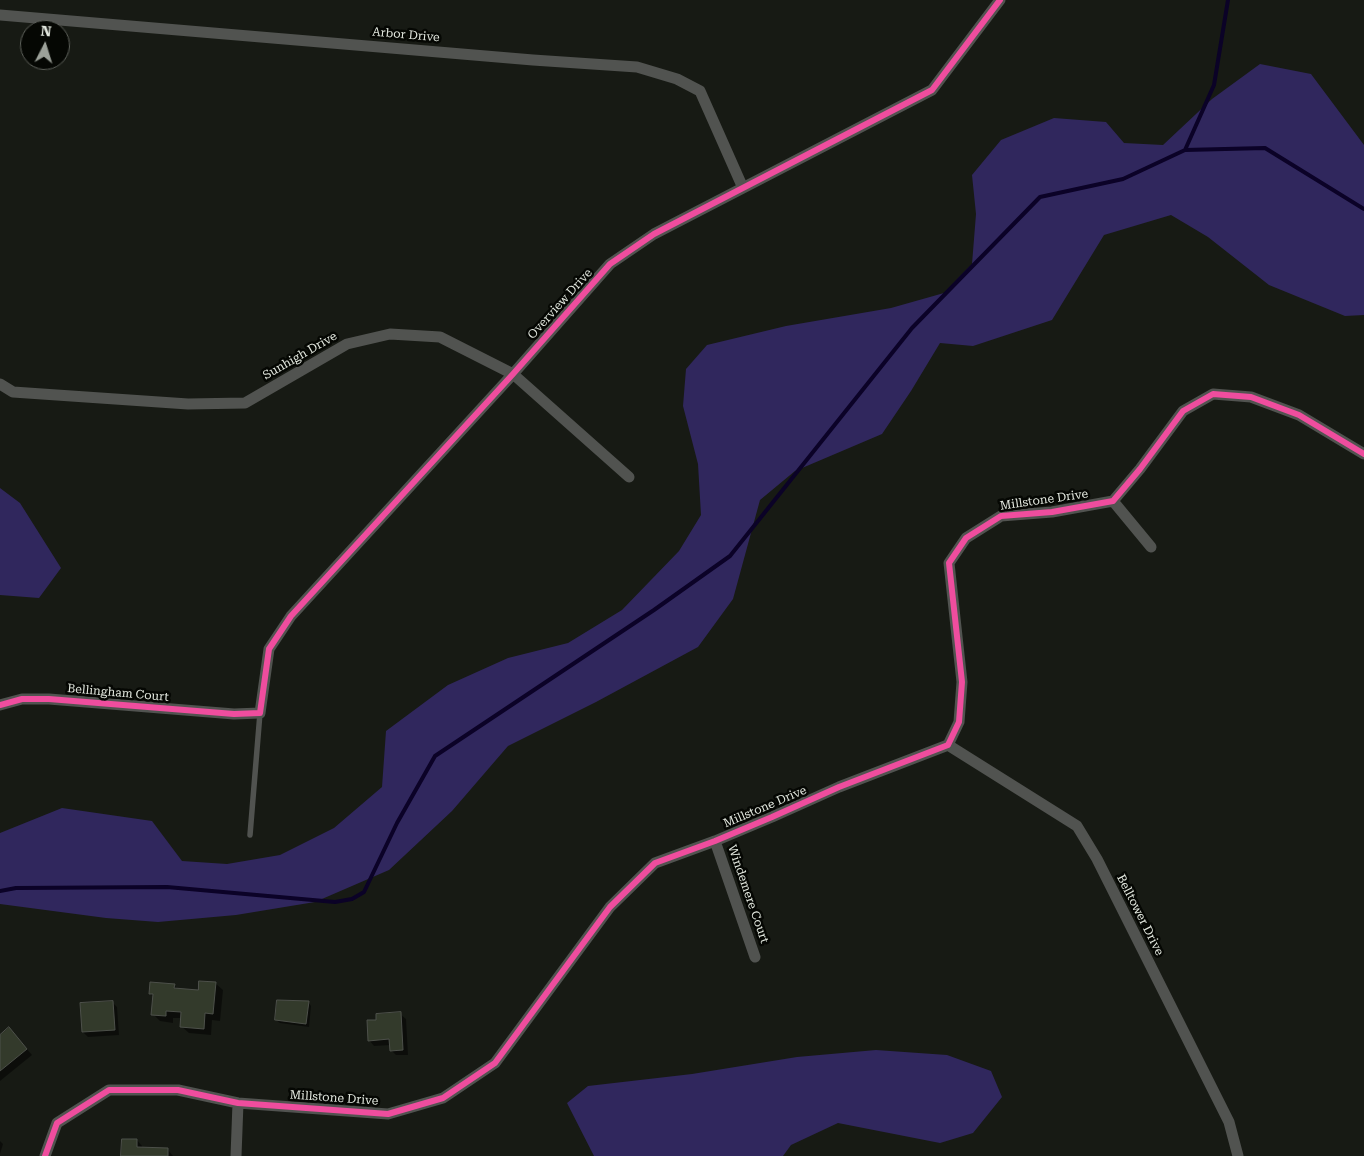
<!DOCTYPE html>
<style>
body{margin:0}
#map{position:relative;width:1364px;height:1156px;overflow:hidden;background:#171a14;font-family:"Roboto Serif",serif}
canvas{display:block}
.north{position:absolute;left:20px;top:20px;width:50px;height:50px;box-sizing:border-box;background:#050703;border:1px solid #5e615b;border-radius:50%;rotate:5deg;font-size:14px;font-weight:700;line-height:20px;text-align:center;color:#e4e9e0}
.north::after{content:'';display:block;margin:auto;width:18px;height:22px;background:#9ca199;clip-path:polygon(50% 0,100% 100%,50% 72%,0 100%)}
</style>
<div id="map">
<canvas width="1364" height="1156"></canvas>
<div class="north">N</div>
</div>
<script>
const ctx = document.querySelector('canvas').getContext('2d');
ctx.lineJoin = 'round';
function fillPath(path, color) { ctx.fillStyle = color; ctx.fill(path, 'evenodd'); }
function strokePath(path, color, width, dash) { ctx.strokeStyle = color; ctx.lineWidth = width; ctx.lineCap = dash ? 'butt' : 'round'; ctx.setLineDash(dash || []); ctx.stroke(path); }
function label(font, color, halo, rows, align = 'center') {
  ctx.font = font + ' "Roboto Serif",serif'; ctx.lineWidth = 5; ctx.setLineDash([]); ctx.textBaseline = 'middle'; ctx.strokeStyle = halo; ctx.fillStyle = color; for (const [text, x, y, turn = 0] of rows) {
    ctx.save(); ctx.translate(x, y); ctx.rotate((+turn || 0) * Math.PI / 180); ctx.textAlign = isNaN(turn) ? turn : align; if (halo) ctx.strokeText(text, 0, 0); ctx.fillText(text, 0, 0); ctx.restore();
  }
}
const green = new Path2D(`
 M1260,64L1311,74L1364,145V315L1345,316L1269,285L1208,237L1171,215L1104,235L1052,320L973,346L940,343L911,391L882,434L795,471L760,500L733,599L698,647L596,702L508,746L452,811L389,870L315,902L236,915L158,922L106,918L0,904V833L62,808L152,821L182,861L227,864L280,855L334,828L382,787L386,731L448,685L508,658L568,643L622,610L679,551L701,515L698,464L683,406L686,369L707,345L786,326L891,308L944,293L972,264L976,214L972,175L1001,140L1054,118L1106,122L1124,143L1163,145L1212,99Z
 M0,488L20,503L61,568L39,598L0,595Z
 M876,1050L947,1055L991,1071L1002,1097L973,1133L940,1143L838,1123L791,1145L783,1156H594L567,1103L588,1086L692,1074L797,1057Z`);
const shadow = new Path2D(`
 M215,983L223,990L220,1021L212,1020L211,1035L189,1033L181,1026L182,1018H173V1023L160,1021L153,1014L154,997L150,994L174,985L178,989L199,991Z
 M112,1002L117,1007L119,1035L88,1037L83,1032Z
 M308,1002L311,1006L309,1027L280,1023L276,1020Z
 M400,1014L406,1019L408,1055H396L391,1050V1045L374,1046L369,1040Z
 M14,1034L32,1055L0,1081V1036Z
 M137,1140L142,1146V1149L168,1150L173,1156H122Z
 M0,1141L3,1144L0,1154Z`);
const stream = new Path2D(`
 M1185,150L1265,148L1364,209
 M0,891L16,888L167,887L335,902L352,899L364,892L397,823L435,756L654,610L730,556L912,328L1040,197L1123,179L1185,150L1214,85L1228,0`);
const building = new Path2D(`
 M199,981L216,982L213,1014L205,1013L204,1029L180,1027L181,1012L166,1011V1016L151,1015L153,994H149L150,982L175,984L174,988L198,990Z
 M277,1000L309,1001L306,1024L275,1020Z
 M113,1001L115,1030L82,1032L80,1003Z
 M401,1012L403,1050L390,1051L389,1039L368,1041L367,1020H376V1014Z
 M9,1027L27,1049L0,1071V1035Z
 M122,1139H137V1147L168,1148V1156H121Z`);
const lane = new Path2D(`
 M250,835L260,713`);
const street = new Path2D(`
 M0,15L533,60L637,67L677,79L700,91L743,188
 M0,384L13,392L188,404L245,403L347,344L390,334L440,337L513,374L629,477
 M1113,501L1151,547
 M0,705L22,699H49L234,714L260,713L269,649L291,616L513,374L610,264L654,234L932,90L1000,0
 M948,745L1077,826L1097,859L1229,1122L1238,1156
 M715,841L755,957
 M45,1156L57,1123L109,1090H178L238,1103L388,1114L443,1098L495,1063L610,907L655,863L715,841L772,817L839,787L948,745L959,722L962,682L949,563L966,538L1001,516L1052,512L1113,501L1140,469L1183,411L1213,394L1251,397L1299,415L1364,454
 M236,1156L238,1103`);
const cycleway = new Path2D(`
 M0,705L22,699H49L234,714L260,713L269,649L291,616L513,374L610,264L654,234L932,90L1000,0
 M45,1156L57,1123L109,1090H178L238,1103L388,1114L443,1098L495,1063L610,907L655,863L715,841L772,817L839,787L948,745L959,722L962,682L949,563L966,538L1001,516L1052,512L1113,501L1140,469L1183,411L1213,394L1251,397L1299,415L1364,454`);
const streetNames = [
 ["Arbor Drive",406,35,5],
 ["Overview Drive",560,304,-48],
 ["Sunhigh Drive",300,356,-30],
 ["Millstone Drive",1044,500,-8],
 ["Bellingham Court",118,693,5],
 ["Millstone Drive",765,807,-23],
 ["Windemere Court",748,894,71],
 ["Belltower Drive",1140,915,63],
 ["Millstone Drive",334,1098,4]
];
fillPath(green, '#30275d');
fillPath(shadow, '#0007');
strokePath(stream, '#0b0227', 4);
fillPath(building, '#333a2b');
strokePath(building, '#4d504a', 1);
strokePath(lane, '#515350', 5.5);
strokePath(street, '#515350', 11);
strokePath(cycleway, '#ef4d9e', 6);
label('12px', '#e4e9e0', '#050703', streetNames);
</script>
